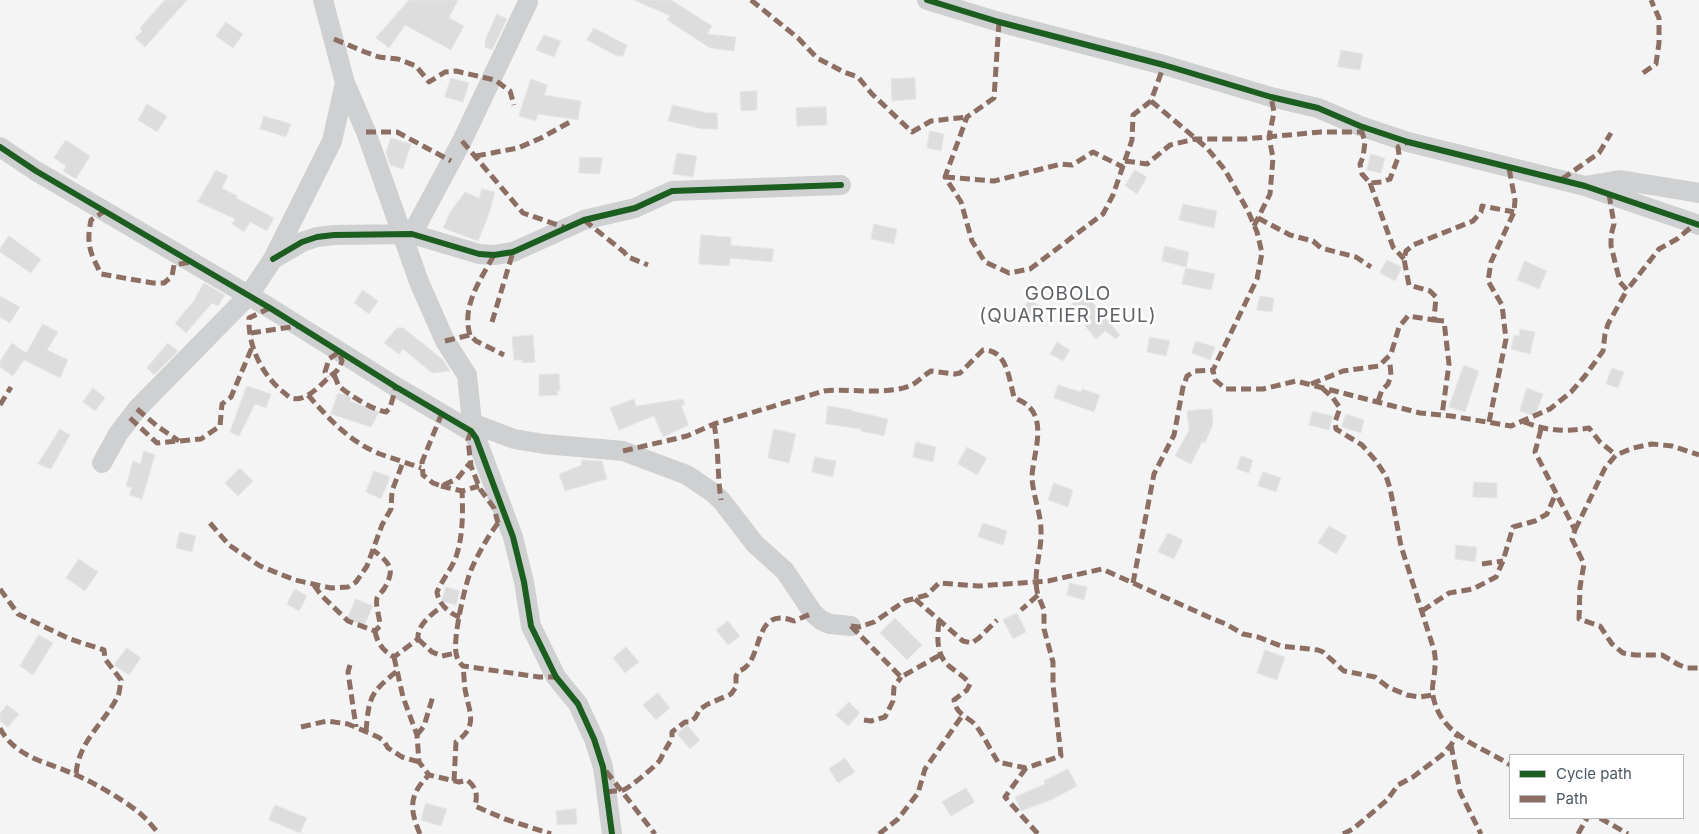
<!DOCTYPE html>
<style>
body{margin:0}
#map{position:relative;width:1699px;height:834px;overflow:hidden;background:#f4f4f4;font-family:Inter,sans-serif}
canvas{display:block}
.legend{position:absolute;left:1509px;top:754px;width:175px;height:65px;box-sizing:border-box;background:#fff;border:1px solid #b7bbc0;margin:0;padding:6px 9px;list-style:none;font-size:15px;color:#4a5661}
.legend li{display:flex;align-items:center;gap:10px;height:25px}
.legend b{width:25px;border:1px solid #b7bbc0}
</style>
<div id="map">
<canvas width="1699" height="834"></canvas>
<ul class="legend">
<li><b style="height:6px;background:#1b5e20"></b>Cycle path</li>
<li><b style="height:6px;background:#8d6e63"></b>Path</li>
</ul>
</div>
<script>
const ctx = document.querySelector('canvas').getContext('2d');
ctx.lineJoin = 'round';
function fillPath(path, color) { ctx.fillStyle = color; ctx.fill(path, 'evenodd'); }
function strokePath(path, color, width, dash) { ctx.strokeStyle = color; ctx.lineWidth = width; ctx.lineCap = dash ? 'butt' : 'round'; ctx.setLineDash(dash || []); ctx.stroke(path); }
function label(font, color, halo, rows, align = 'center') {
  ctx.font = font + ' Inter,sans-serif'; ctx.lineWidth = 5; ctx.setLineDash([]); ctx.textBaseline = 'middle'; ctx.strokeStyle = halo; ctx.fillStyle = color; for (const [text, x, y, turn = 0] of rows) {
    ctx.save(); ctx.translate(x, y); ctx.rotate((+turn || 0) * Math.PI / 180); ctx.textAlign = isNaN(turn) ? turn : align; if (halo) ctx.strokeText(text, 0, 0); ctx.fillText(text, 0, 0); ctx.restore();
  }
}
const building = new Path2D(`
 M165,0H187L145,47L135,38L142,31L140,28Z
 M409,0H458L449,18L464,26L451,50L405,25L389,48L376,38Z
 M634,0H671L712,26L707,34L736,37L734,51L710,48L667,20L670,16Z
 M497,14L507,19L492,50L485,47V41Z
 M226,22L243,34L233,48L216,36Z
 M594,28L627,45L623,56H617L587,40Z
 M544,35L561,41L554,57L536,50Z
 M1341,50L1363,54L1360,70L1338,67Z
 M451,78L469,83L463,102L445,97Z
 M915,78L916,99L892,101L891,79Z
 M531,79L548,85L544,95L581,101L578,120L538,114L536,121L519,116Z
 M757,91V110L741,111L740,92Z
 M147,104L167,116L157,132L138,120Z
 M673,105L707,113H717L718,129H703L668,121Z
 M826,107L827,125L797,126L796,108Z
 M264,116L291,124L286,137L260,129Z
 M930,131L944,134L941,151L927,148Z
 M391,138L411,144L403,169L390,165L386,153Z
 M66,140L90,156L76,179L63,171L66,166L54,158Z
 M677,153L697,156L693,177L673,174Z
 M1371,154L1385,158L1381,173L1367,170Z
 M580,157L602,158L600,174L579,173Z
 M216,170L228,176L222,188L237,196L236,198L274,218L267,231L250,222L244,232L232,224L235,219L198,202Z
 M1135,170L1147,177L1137,194L1125,186Z
 M482,189L495,192L489,214L478,241L443,228L450,212L465,192L479,198Z
 M1183,204L1217,211L1214,228L1179,220Z
 M874,224L897,229L894,244L871,239Z
 M701,235L731,237V245L774,249L772,262L730,258L729,266L699,264Z
 M9,236L41,259L31,273L0,252V249Z
 M1165,246L1189,252L1186,267L1162,261Z
 M1387,260L1402,267L1395,281L1380,273Z
 M1525,261L1547,271L1539,289L1517,280Z
 M1186,268L1215,274L1211,290L1182,284Z
 M204,283L225,295L218,306L212,303L186,333L175,323L193,302Z
 M363,290L378,301L369,314L354,303Z
 M1083,291L1120,335L1116,339L1105,331L1096,339L1085,326L1091,320L1071,306Z
 M0,296L20,307L10,323L0,317Z
 M1260,296L1274,298L1272,312L1257,310Z
 M1029,299L1042,307L1035,319L1022,312Z
 M43,324L58,332L47,350L68,360L60,378L24,360L13,376L0,367V361L12,343L26,353Z
 M398,327L400,329L402,327L431,350L443,360L450,371L432,373L403,349L399,354L384,343Z
 M1520,329L1535,332L1530,354L1511,349L1514,335L1519,336Z
 M533,335L535,362L522,363V360H514L512,337Z
 M1150,337L1170,341L1166,356L1147,352Z
 M1196,341L1215,347L1210,360L1192,353Z
 M1057,342L1070,350L1063,361L1050,354Z
 M168,343L178,351L154,375L147,368Z
 M1464,365L1479,371L1465,412L1449,407Z
 M1612,368L1624,372L1618,388L1606,384Z
 M559,374L560,391H557L558,395L539,396V375Z
 M1058,385L1081,392L1082,389L1100,395L1094,412L1054,398Z
 M247,386L271,394L266,408L255,404L239,436L230,432Z
 M93,388L105,398L95,411L83,402Z
 M1527,388L1543,394L1535,416L1520,411Z
 M338,393L351,397L350,401L379,412L371,427L331,414Z
 M634,399L636,406L683,399L685,404L681,406L689,425L663,437L654,416L619,430L610,408Z
 M828,406L852,410V411L888,419L884,436L861,431V429L826,424Z
 M1212,409L1213,424L1205,443L1202,442L1191,464L1175,456L1189,430L1187,411Z
 M1313,411L1333,416L1329,430L1309,425Z
 M1346,414L1364,420L1361,433L1342,427Z
 M60,429L70,435L51,469L38,464Z
 M774,429L796,434L789,463L768,458Z
 M916,442L936,447L933,462L913,457Z
 M967,447L987,458L977,475L958,464Z
 M144,451L155,455L142,499L129,495L132,488L126,486L133,461L140,464Z
 M1241,456L1253,460L1249,473L1237,469Z
 M815,457L836,461L833,477L812,472Z
 M585,460L602,461L607,479L565,491L559,474L582,465L581,461Z
 M240,468L253,481L238,496L225,483Z
 M374,471L390,477L381,499L366,492Z
 M1263,472L1281,478L1276,492L1258,486Z
 M1474,482L1497,483V498L1473,497Z
 M1054,483L1073,490L1068,507L1048,500Z
 M983,523L1007,531L1003,545L978,537Z
 M1329,526L1347,536L1336,554L1318,543Z
 M180,532L196,536L192,552L176,548Z
 M1168,533L1183,540L1174,559L1158,552Z
 M1456,545L1477,547L1475,562L1455,559Z
 M79,559L98,572L85,591L66,578Z
 M1070,583L1087,587L1084,600L1067,595Z
 M446,587L460,591L456,605L442,601Z
 M295,589L307,596L299,611L287,604Z
 M356,599L373,606L364,626L347,619Z
 M1017,613L1026,632L1013,639L1003,620Z
 M895,618L922,645L907,660L880,633Z
 M728,621L740,636L728,645L716,630Z
 M39,635L53,643L33,675L20,666Z
 M626,647L639,662L625,673L613,658Z
 M127,648L141,658L129,675L114,665Z
 M1265,650L1285,657L1277,680L1257,673Z
 M658,693L670,708L656,720L643,705Z
 M849,702L860,713L848,726L836,715Z
 M7,705L19,714L8,727L0,721V714Z
 M687,725L700,740L690,749L677,734Z
 M845,758L855,772L838,783L829,769Z
 M1068,769L1077,786L1053,799L1021,811L1015,797L1045,784L1044,781Z
 M966,788L975,802L951,816L942,802Z
 M426,803L447,809L441,826L421,820Z
 M275,805L307,818L300,833L269,820Z
 M576,809L577,824L557,825L556,811Z`);
const minor = new Path2D(`
 M927,0L999,22L1164,65L1271,97L1318,108L1360,126L1408,142L1585,186L1699,225
 M345,83L366,132L419,282L445,341L467,375L472,423L471,431
 M0,147L36,171L270,308L396,387L471,431L476,438L513,537L524,582L531,626L556,677L578,704L594,739L603,767L612,834
 M1585,186L1620,180L1699,193
 M412,234L462,141L528,2
 M273,259L302,242L317,237L334,235L412,234L479,254L494,255L513,252L584,220L635,208L672,191L841,185
 M472,423L514,439L544,444L623,451L687,475L712,492L721,500L755,544L785,571L813,613L821,620L830,624L851,626
 M102,463L118,434L137,409L249,295L273,259L332,141L345,83L323,0`);
const quiet = new Path2D(`
 M751,0L798,38L817,58L844,72L858,77L872,94L912,132L931,121L967,117
 M999,22L994,98L967,117L945,177L961,202L972,241L985,262L1009,273L1030,269L1103,214L1113,195L1132,140L1133,115L1151,101L1164,65
 M334,39L365,52L379,57L398,59L416,66L429,82L445,72L456,71L495,80L510,91L514,105
 M1643,73L1656,64L1659,43V18L1651,0
 M1151,101L1207,148L1225,170L1248,211L1257,232L1262,253L1257,279L1213,370L1215,380L1226,389H1263L1296,381L1420,413L1451,416L1511,426L1550,409L1571,392L1585,376L1603,351L1605,334L1608,324L1627,290
 M1361,129L1365,142L1363,157L1360,164L1362,174L1370,183L1382,182L1390,179L1399,155L1398,147L1408,142
 M366,132H397L451,161
 M462,141L523,213L564,227
 M476,156L518,148L541,138L570,122
 M1125,161L1147,164L1170,145L1195,139H1245L1321,132H1363
 M945,177L994,181L1061,164L1072,165L1093,152L1123,167
 M1562,179L1599,153L1611,133
 M1370,183L1393,247L1404,259
 M1609,194L1614,224L1611,235V246L1620,282L1627,290L1659,249L1677,239L1695,224
 M106,210L91,220C86,245 90,252 101,274L153,283H164L172,276L174,265L191,262
 M1258,218L1290,235L1313,241L1321,248L1356,257L1371,267
 M584,220L624,252L628,257L648,265
 M1254,226L1270,194L1273,158L1269,137L1274,112L1271,97
 M270,308L249,318C248,346 261,373 282,391C285,393 288,397 291,398C304,402 317,389 325,381C333,372 337,375 342,361L339,352L329,359L325,372L328,377
 M1434,320L1444,321L1449,364L1442,415
 M492,322L513,252
 M251,333L298,326
 M470,335C461,306 481,279 494,255
 M445,341L470,335L476,341L504,355
 M334,375C336,378 337,383 339,386C349,395 373,410 386,412L390,408L396,387
 M1311,384L1343,371L1379,366L1391,354L1399,327L1408,316L1434,320L1436,297L1430,291L1409,285L1404,259L1406,251L1413,245L1473,221L1481,212L1482,206L1514,212
 M1322,388L1333,398L1340,408L1335,422L1336,429L1362,445L1376,461L1386,476L1390,488L1401,546L1434,650C1435,655 1436,661 1435,666C1435,676 1431,686 1433,696C1441,737 1480,745 1510,765
 M308,395C329,419 350,442 380,454C394,459 408,463 421,468
 M1378,401L1382,390L1388,384L1391,375L1390,364L1386,360
 M0,405L11,387
 M137,409L157,426L179,441
 M442,413L422,462L423,475L433,483L441,486L457,479L470,463
 M130,418L157,443L201,439L220,426L222,404L231,397L253,345
 M1489,422L1506,339L1502,305L1488,281L1491,262L1514,212L1515,200L1509,168
 M1524,422C1547,431 1564,432 1589,428L1600,442L1616,455
 M714,424C719,449 717,474 721,500
 M1541,429L1535,452L1575,530L1572,539L1584,564L1580,587L1579,619L1600,626L1612,644L1623,653L1635,655H1662L1679,665L1687,668H1699
 M471,431L468,440L471,466L480,489L494,508L498,523L502,527
 M623,451L687,436L714,424L824,391C851,388 886,396 912,385C919,381 924,375 931,371L955,374L960,373L983,350C1007,349 1009,379 1014,397C1018,400 1024,402 1027,405C1048,422 1032,457 1032,478C1033,496 1041,513 1041,531C1042,552 1032,574 1038,595
 M441,486L462,491L479,486
 M210,523L229,545L260,566L295,580L331,588L348,587L356,582L367,566L382,525L391,509L392,491L403,462
 M498,523C487,538 478,554 471,570C465,585 453,637 456,653C457,659 459,662 463,666L539,677H556
 M1575,530L1605,468L1616,455L1633,448L1652,444L1672,446L1699,455
 M1482,564L1503,561
 M1133,583L1154,474L1174,435L1183,387L1187,376L1195,371L1213,370
 M314,585L321,595L348,621L375,631L380,626C380,618 375,605 377,598C378,595 382,592 384,589C396,569 390,563 373,550
 M0,589L18,614L70,639L104,650L105,659L121,680C120,685 120,691 118,696C104,724 78,741 76,775
 M915,599L963,641L972,643L979,638L997,620
 M1422,611L1449,593L1473,589L1496,577L1503,561L1513,527L1535,521L1547,514L1556,493
 M460,617C449,614 438,603 437,592C442,580 451,570 456,557C463,536 463,513 462,491
 M939,622C937,637 936,655 949,666C956,672 964,676 970,684L967,690L954,700C957,717 968,715 977,727C985,738 991,751 998,762L1026,768L1061,756L1053,685V662L1044,629V610L1038,595L1021,610
 M851,626L859,627L874,622L905,601L927,595L939,583L978,586L1048,581L1102,569L1213,619L1226,624L1243,634L1258,637L1281,646L1318,650L1323,652L1344,671L1375,677L1388,687L1407,695L1419,697L1433,695
 M851,626L901,677L940,655
 M375,631C377,643 383,651 394,657L418,639C417,624 432,614 444,605
 M418,639L432,652L442,656L456,653
 M394,657L403,697L417,735L419,762L429,775L459,782L467,780C476,787 478,794 475,806L505,819L551,834
 M350,665L348,672L356,727
 M864,720L871,721L885,717L893,701L894,687L901,677
 M301,727L327,721L348,724L378,737L384,741L388,748L402,757L419,762
 M0,728C15,758 48,762 76,775C93,782 131,804 144,817C149,822 154,828 159,834
 M366,731C369,697 370,693 397,671
 M417,735L424,726L433,696
 M1451,745L1460,792L1481,834
 M1026,768L1005,797L1038,834
 M606,771L655,834
 M454,781L456,742C479,726 469,712 465,689C464,682 464,673 463,666
 M607,792C612,791 618,791 623,790C628,789 657,765 660,760C664,752 667,746 672,739V732L685,722H690L695,718L700,709L708,704L731,694L736,687V676L739,671C765,663 751,604 794,621L813,613
 M1600,818L1628,834
 M420,834C409,809 409,794 429,775
 M879,834L898,819L918,793L925,769L962,716
 M1343,834L1353,829L1387,800L1398,785L1413,777L1442,755L1451,745L1457,735
 M1578,834L1587,818`);
const cycleway = new Path2D(`
 M927,0L999,22L1164,65L1271,97L1318,108L1360,126L1408,142L1585,186L1699,225
 M0,147L36,171L270,308L396,387L471,431L476,438L513,537L524,582L531,626L556,677L578,704L594,739L603,767L612,834
 M273,259L302,242L317,237L334,235L412,234L479,254L494,255L513,252L584,220L635,208L672,191L841,185`);
const quarterNames = [
 ["GOBOLO",1068,294],
 ["(QUARTIER PEUL)",1068,316]
];
fillPath(building, '#ddddde');
strokePath(building, '#e5e6e7', 1);
strokePath(minor, '#ced0d2', 20);
strokePath(quiet, '#8d6e63', 5, [10, 5]);
strokePath(cycleway, '#1b5e20', 6);
ctx.letterSpacing = '1px';
label('19px', '#5f6368', '#fff', quarterNames);
ctx.letterSpacing = '0px';
</script>
